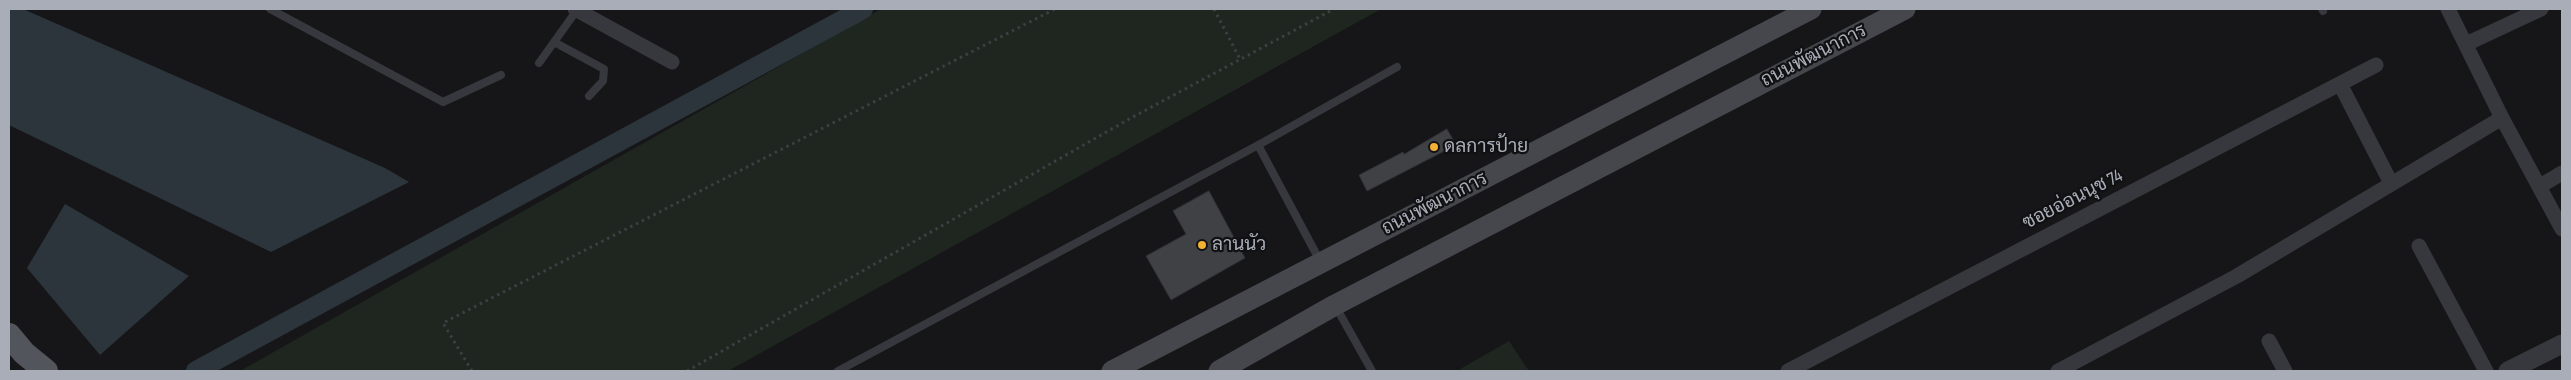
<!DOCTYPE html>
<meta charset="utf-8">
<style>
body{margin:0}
#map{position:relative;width:2571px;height:380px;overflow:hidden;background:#161618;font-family:"Sofia Sans Condensed",sans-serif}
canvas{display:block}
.frame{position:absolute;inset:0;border:10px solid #a8adb8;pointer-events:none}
</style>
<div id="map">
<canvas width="2571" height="380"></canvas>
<div class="frame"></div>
</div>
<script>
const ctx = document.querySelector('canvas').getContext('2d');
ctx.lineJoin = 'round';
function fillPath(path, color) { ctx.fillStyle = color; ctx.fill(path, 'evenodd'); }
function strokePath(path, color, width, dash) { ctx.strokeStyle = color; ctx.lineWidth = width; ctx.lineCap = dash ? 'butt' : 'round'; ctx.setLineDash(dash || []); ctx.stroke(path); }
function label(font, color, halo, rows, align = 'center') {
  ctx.font = font + ' "Sofia Sans Condensed",Sarabun,sans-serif'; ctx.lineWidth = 4.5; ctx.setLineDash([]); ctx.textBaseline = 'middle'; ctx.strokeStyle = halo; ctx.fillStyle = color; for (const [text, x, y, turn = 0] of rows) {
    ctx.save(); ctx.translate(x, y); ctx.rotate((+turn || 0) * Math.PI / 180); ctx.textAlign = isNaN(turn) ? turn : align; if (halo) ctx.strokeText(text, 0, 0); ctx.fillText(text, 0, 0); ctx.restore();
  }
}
const green = new Path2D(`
 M881,9H1381L728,371H240Z
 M1509,341L1529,371H1457Z`);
const water = new Path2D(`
 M9,9H23L385,168L409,182L271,252L9,125Z
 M65,204L189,276L100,355L27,268Z`);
const canal = new Path2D(`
 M196,371L863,9`);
const building = new Path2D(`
 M1447,129L1456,145L1367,191L1359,175L1403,152L1404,154Z
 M1209,191L1245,258L1171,300L1146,256L1186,234L1173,211Z`);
const path = new Path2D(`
 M1214,9L1240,59
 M472,371L443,323L1055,9
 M687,371L1131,118L1334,9`);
const service = new Path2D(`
 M270,9L443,102L501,75
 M2322,9L2323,11
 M554,42L604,69L603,81L589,96
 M539,63L577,10
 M1258,145L1320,261
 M1336,307L1372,371
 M838,371L1262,143L1397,67`);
const minor = new Path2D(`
 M575,9L672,62
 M2448,9L2502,118L2562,229
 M2466,44L2541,9
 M2340,84L2391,183
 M2540,186L2562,173
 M2419,246L2486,371
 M2269,341L2285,371
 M1788,371L2376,65
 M2058,371L2237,276L2502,118`);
const tertiary = new Path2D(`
 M2508,371L2562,344`);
const secondary = new Path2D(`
 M1112,371L1811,9
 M1219,371L1335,305L1905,9`);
const primary = new Path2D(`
 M9,335L24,353L46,371`);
const markers = [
 [1434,147,5,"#f2b134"],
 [1202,245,5,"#f2b134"]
];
const streetNames = [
 ["ถนนพัฒนาการ",1814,56,-27],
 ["ซอยอ่อนนุช 74",2073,200,-27],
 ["ถนนพัฒนาการ",1435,204,-27]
];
const poiNames = [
 ["ดลการป้าย",1444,147],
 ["ลานนัว",1212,245]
];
fillPath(green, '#1e261f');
fillPath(water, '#2c353c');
strokePath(canal, '#2c353c', 20);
fillPath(building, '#404145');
strokePath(building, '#303034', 1);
strokePath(path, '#3d3f44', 3, [2.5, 4]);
strokePath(service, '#37383d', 8);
strokePath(minor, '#37383d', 15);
strokePath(tertiary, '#37383d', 19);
strokePath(secondary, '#45474d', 21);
strokePath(primary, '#53555c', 24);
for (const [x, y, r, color] of markers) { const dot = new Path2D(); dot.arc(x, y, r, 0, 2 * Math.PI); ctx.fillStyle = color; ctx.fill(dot); strokePath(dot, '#111113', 2); }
label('19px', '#a8adb8', '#111113', streetNames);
label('19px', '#a8adb8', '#111113', poiNames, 'left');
</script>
